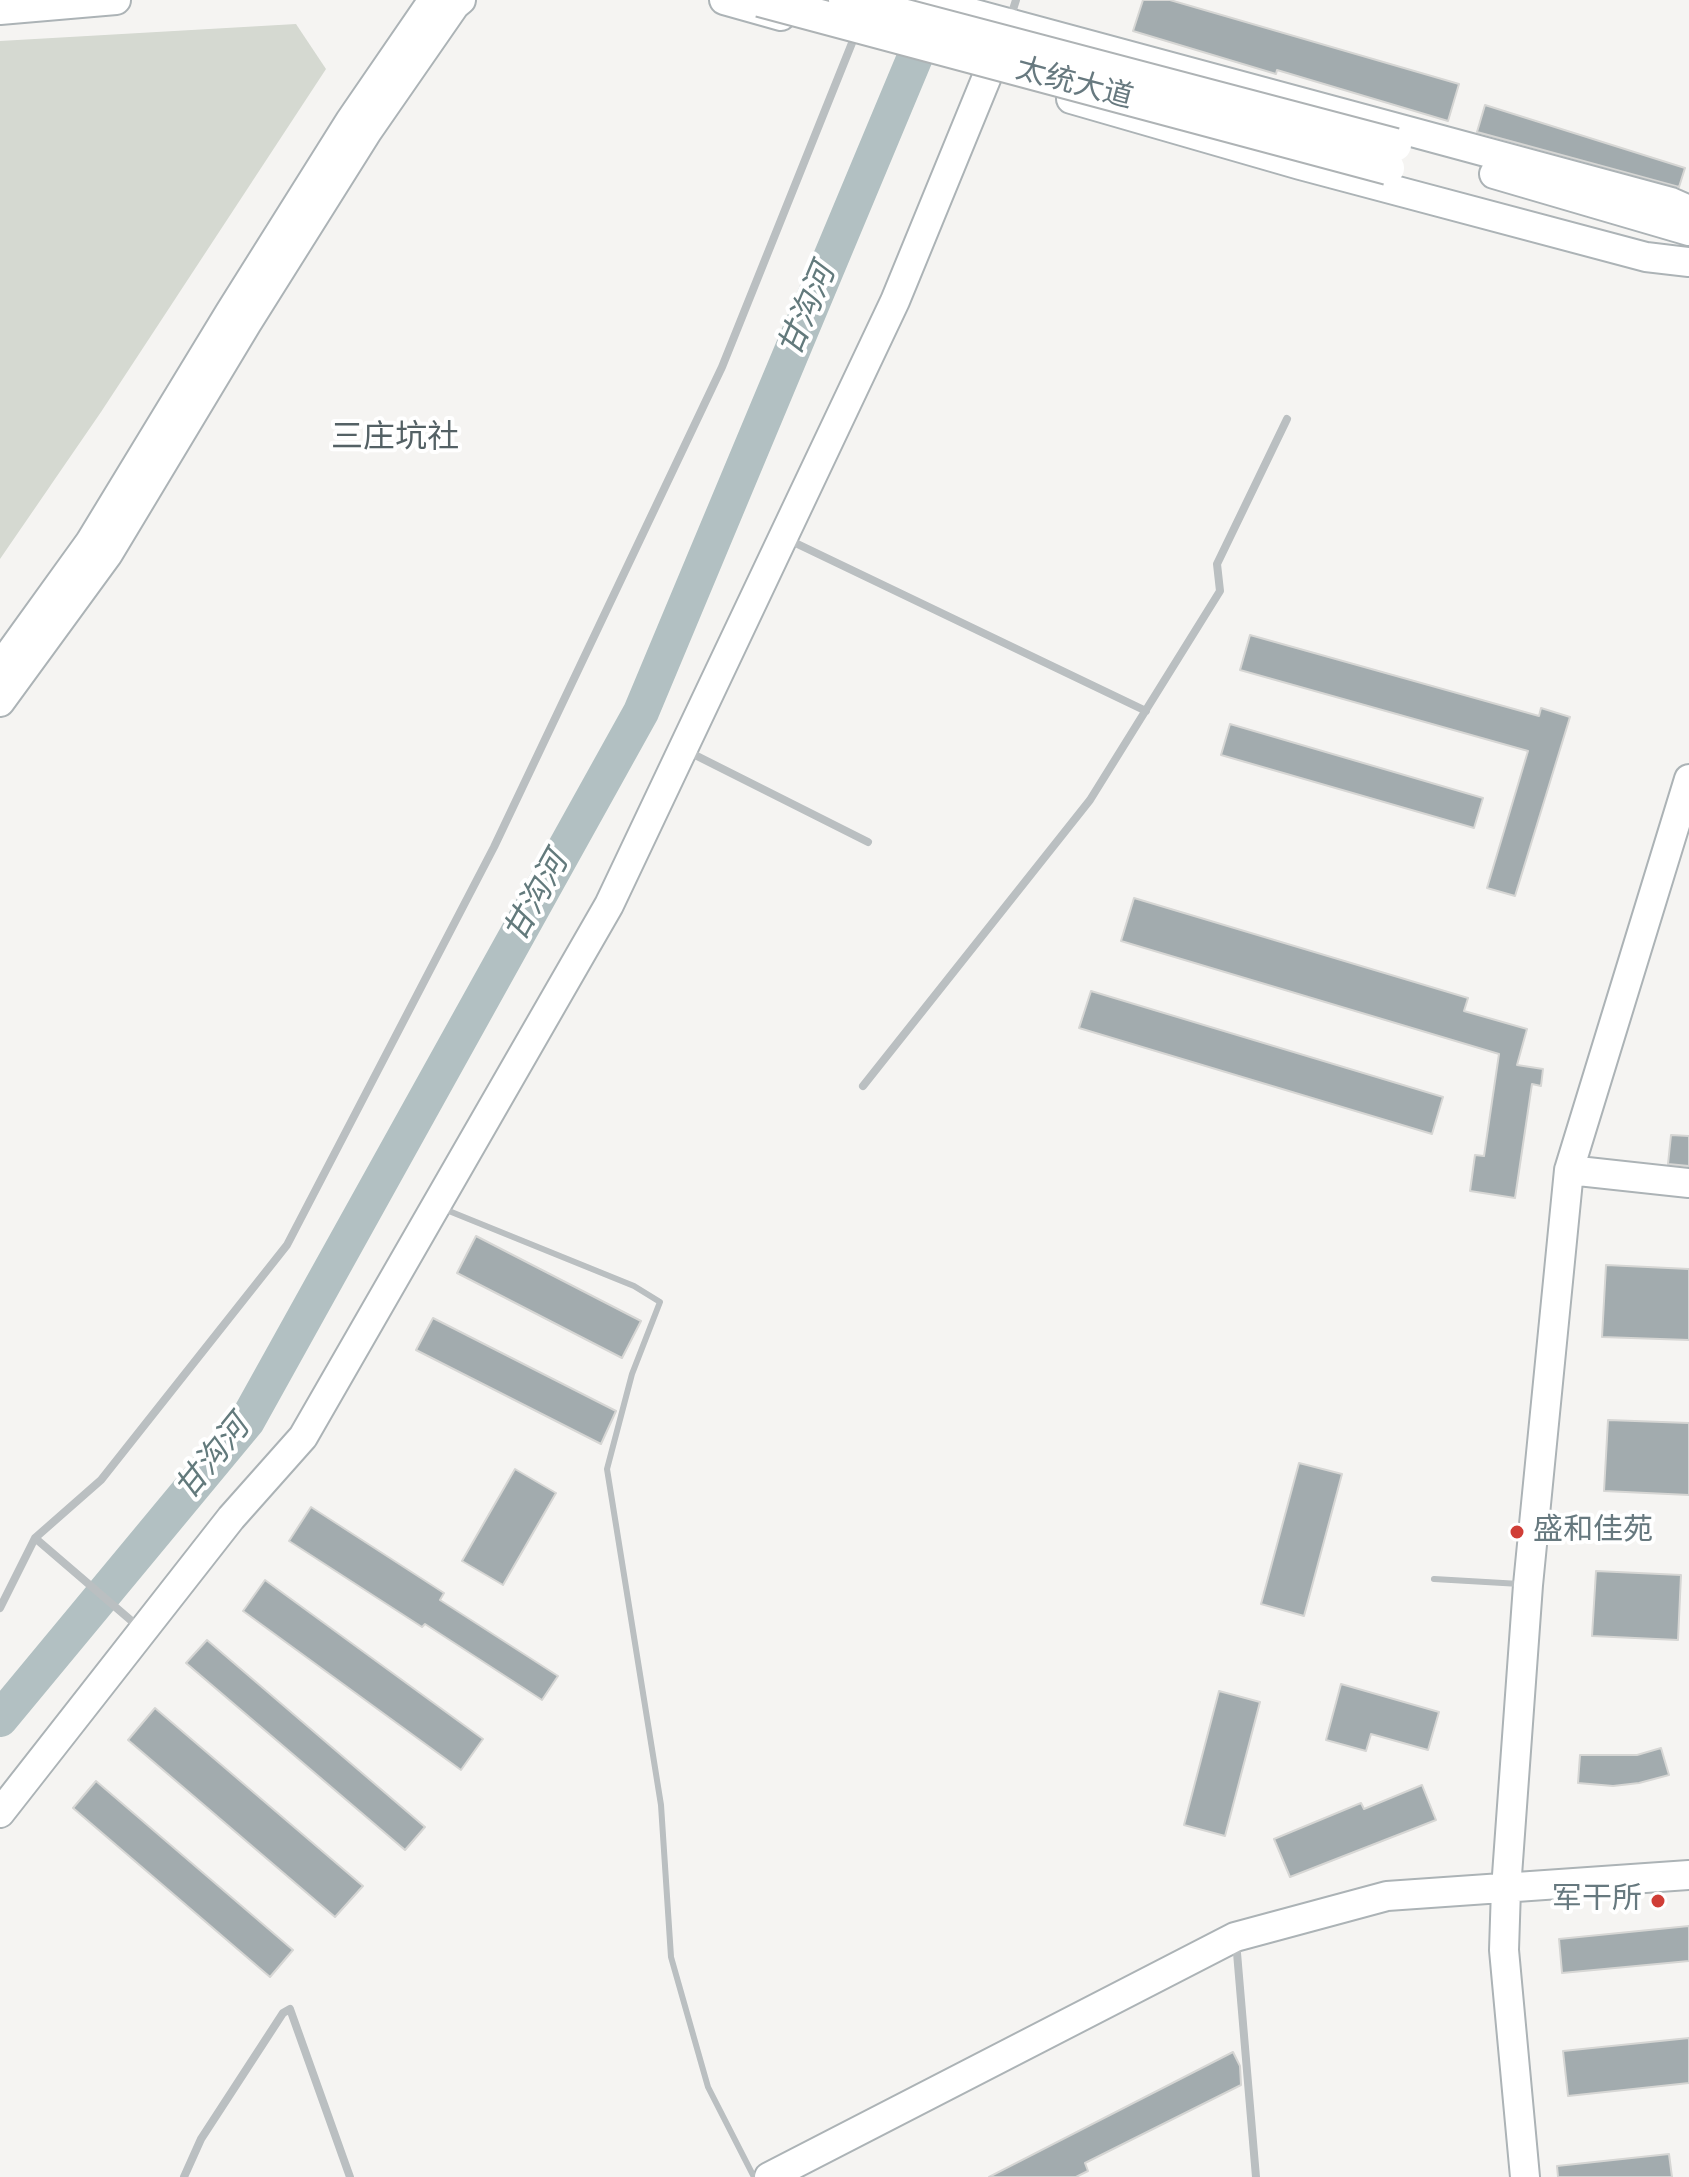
<!DOCTYPE html>
<meta charset="utf-8">
<style>
body{margin:0}
canvas{display:block;background:#f5f4f2}
</style>
<canvas width="1689" height="2177"></canvas>
<script>
const ctx = document.querySelector('canvas').getContext('2d');
ctx.lineJoin = 'round';
function fillPath(path, color) { ctx.fillStyle = color; ctx.fill(path, 'evenodd'); }
function strokePath(path, color, width, dash) { ctx.strokeStyle = color; ctx.lineWidth = width; ctx.lineCap = dash ? 'butt' : 'round'; ctx.setLineDash(dash || []); ctx.stroke(path); }
function label(font, color, halo, rows, align = 'center') {
  ctx.font = font + ' Jost,"Noto Sans SC",sans-serif'; ctx.lineWidth = 8; ctx.setLineDash([]); ctx.textBaseline = 'middle'; ctx.strokeStyle = halo; ctx.fillStyle = color; for (const [text, x, y, turn = 0] of rows) {
    ctx.save(); ctx.translate(x, y); ctx.rotate((+turn || 0) * Math.PI / 180); ctx.textAlign = isNaN(turn) ? turn : align; if (halo) ctx.strokeText(text, 0, 0); ctx.fillText(text, 0, 0); ctx.restore();
  }
}
const green = new Path2D(`
 M296,24L326,69L101,412L0,559V41Z`);
const river = new Path2D(`
 M0,1719L247,1421L641,712L933,14`);
const building = new Path2D(`
 M1143,0H1170L1459,84L1448,121L1277,70L1276,74L1133,31Z
 M1485,105L1685,168L1679,187L1477,132Z
 M1250,635L1539,716L1541,708L1570,717L1515,896L1487,888L1528,751L1240,670Z
 M1230,724L1483,798L1474,828L1221,755Z
 M1134,898L1468,998L1464,1011L1527,1029L1517,1065L1543,1069L1541,1086L1532,1084L1515,1198L1470,1191L1475,1155L1484,1156L1499,1054L1121,941Z
 M1091,991L1443,1097L1432,1134L1079,1028Z
 M1671,1135L1689,1136V1166L1668,1164Z
 M476,1236L641,1321L622,1358L457,1273Z
 M1606,1265L1689,1269V1340L1602,1337Z
 M433,1318L616,1411L601,1444L416,1350Z
 M1608,1420L1689,1423V1495L1604,1491Z
 M1299,1463L1342,1474L1304,1616L1261,1604Z
 M515,1469L556,1493L503,1585L462,1561Z
 M311,1507L444,1593L440,1600L558,1676L542,1700L425,1624L422,1627L289,1541Z
 M1596,1571L1681,1575L1678,1640L1592,1636Z
 M265,1580L483,1739L461,1770L243,1611Z
 M207,1640L425,1827L405,1850L186,1663Z
 M1341,1684L1439,1712L1428,1750L1371,1734L1366,1751L1326,1740Z
 M1219,1691L1260,1702L1225,1836L1184,1825Z
 M155,1708L363,1886L335,1917L128,1740Z
 M1661,1748L1669,1775L1639,1783L1613,1786L1578,1783L1580,1755H1637Z
 M96,1781L293,1950L270,1977L73,1808Z
 M1422,1785L1436,1820L1290,1877L1274,1839L1361,1803L1364,1809Z
 M1689,1926V1961L1562,1973L1559,1939Z
 M1689,2038V2083L1568,2096L1563,2051Z
 M1233,2052L1240,2066L1241,2085L1085,2163L1088,2171L1076,2177H989Z
 M1669,2154L1672,2177H1558L1557,2166Z`);
const lane = new Path2D(`
 M444,1209L634,1286L660,1302L632,1374L607,1469L661,1805L671,1957L708,2087L754,2177
 M1434,1579L1520,1584`);
const street = new Path2D(`
 M1010,19L1016,0
 M787,539L1146,711
 M687,751L868,842
 M863,1086L1090,800L1220,591L1217,564L1287,419
 M35,1538L141,1629
 M0,1608L35,1538L101,1480L287,1245L494,847L722,367L854,38
 M1236,1941L1256,2177
 M184,2177L201,2139L283,2013L290,2009L350,2177`);
const secondary = new Path2D(`
 M724,0L781,16
 M923,0L1671,202L1689,210
 M0,10L116,0
 M1071,99L1300,165L1646,257L1689,262
 M1494,174L1689,231
 M0,667L90,542L230,312L350,121L433,0
 M0,702L108,554L247,323L367,132L455,5L461,0
 M1569,1170L1689,1183
 M0,1813L231,1518L303,1437L609,905L895,301L1009,23
 M769,2177L1235,1937L1387,1896L1689,1875
 M1525,2177L1504,1950L1506,1889L1528,1585L1569,1170L1689,779`);
const primaryBridge = new Path2D(`
 M760,0L1388,168
 M845,0L1395,145`);
const markers = [
 [1517,1532,8,"#d03e37"],
 [1658,1901,8,"#d03e37"]
];
const streetNames = [
 ["太统大道",1074,85,15]
];
const poiNames = [
 ["盛和佳苑",1533,1532],
 ["军干所",1642,1901,"right"]
];
const waterNames = [
 ["甘沟河",809,311,-67],
 ["甘沟河",538,898,-61],
 ["甘沟河",214,1459,-51]
];
const neighbourhoodNames = [
 ["三庄坑社",395,439]
];
fillPath(green, '#d5d9d1');
strokePath(river, '#b2c0c2', 36);
fillPath(building, '#a2abae');
strokePath(building, '#d6d6d4', 2);
strokePath(secondary, '#acb3b6', 32);
strokePath(lane, '#babfc1', 6);
strokePath(street, '#babfc1', 8);
strokePath(secondary, '#fff', 28);
strokePath(primaryBridge, '#aeb3b5', 36, []);
strokePath(primaryBridge, '#fff', 32);
for (const [x, y, r, color] of markers) { const dot = new Path2D(); dot.arc(x, y, r, 0, 2 * Math.PI); ctx.fillStyle = color; ctx.fill(dot); strokePath(dot, '#fff', 3); }
label('30px', '#67797f', '#fff', streetNames);
label('30px', '#67797f', '#fff', poiNames, 'left');
label('italic 32px', '#637a7c', '#fff', waterNames);
label('32px', '#546165', '#fff', neighbourhoodNames);
</script>
